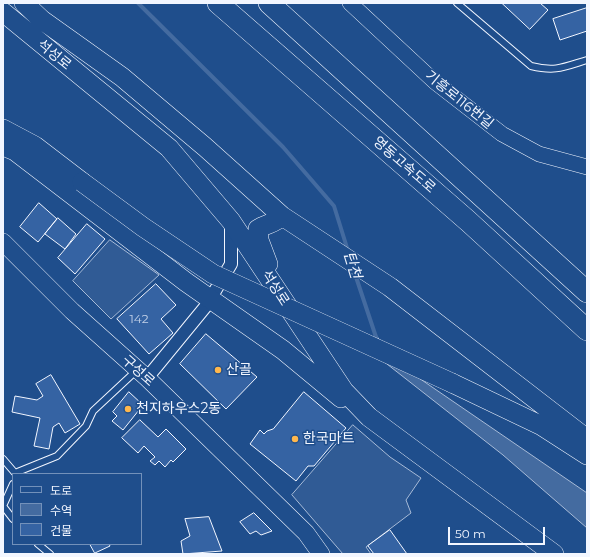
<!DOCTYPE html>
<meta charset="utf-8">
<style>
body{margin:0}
#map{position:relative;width:590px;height:557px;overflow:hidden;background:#1f4e8c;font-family:Montserrat,"Noto Sans KR",sans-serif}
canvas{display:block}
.frame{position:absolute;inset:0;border:4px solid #f2f6ff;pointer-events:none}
.legend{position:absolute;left:12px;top:473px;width:130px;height:72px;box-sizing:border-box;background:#1f4e8c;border:1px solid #7391ba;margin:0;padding:5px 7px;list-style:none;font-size:12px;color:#f2f6ff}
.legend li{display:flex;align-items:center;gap:8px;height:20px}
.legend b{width:20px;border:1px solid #7391ba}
.scale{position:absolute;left:448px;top:527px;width:97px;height:18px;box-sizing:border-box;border:2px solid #f2f6ff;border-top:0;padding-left:5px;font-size:12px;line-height:14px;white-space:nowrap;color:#f2f6ff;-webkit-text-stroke:3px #1f4e8c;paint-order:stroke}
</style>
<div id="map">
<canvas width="590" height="557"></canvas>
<div class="frame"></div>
<ul class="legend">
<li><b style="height:5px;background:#1f4e8c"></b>도로</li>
<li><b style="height:11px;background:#446ba0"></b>수역</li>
<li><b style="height:11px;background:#3563a3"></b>건물</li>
</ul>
<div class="scale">50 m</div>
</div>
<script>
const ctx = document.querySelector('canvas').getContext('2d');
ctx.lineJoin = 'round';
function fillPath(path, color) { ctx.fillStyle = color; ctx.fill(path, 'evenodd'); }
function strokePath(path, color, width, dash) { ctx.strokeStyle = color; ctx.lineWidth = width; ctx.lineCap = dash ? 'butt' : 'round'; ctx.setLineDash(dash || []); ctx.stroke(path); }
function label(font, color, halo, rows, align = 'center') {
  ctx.font = font + ' Montserrat,"Noto Sans KR",sans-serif'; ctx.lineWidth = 3; ctx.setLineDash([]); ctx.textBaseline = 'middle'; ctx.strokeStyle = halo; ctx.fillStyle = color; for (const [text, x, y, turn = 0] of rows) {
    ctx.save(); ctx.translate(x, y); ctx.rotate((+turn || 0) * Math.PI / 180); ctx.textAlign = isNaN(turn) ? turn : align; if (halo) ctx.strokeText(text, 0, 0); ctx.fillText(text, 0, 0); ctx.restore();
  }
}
const built = new Path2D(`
 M110,240L159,275L111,319L73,281Z
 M353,425L390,457L421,478L406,500L411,513L366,547L371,554H343L292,495Z`);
const water = new Path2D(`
 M374,332L394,361L587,493V528L503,455L378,357Z`);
const stream = new Path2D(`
 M138,3L283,147L334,206L348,251
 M354,271L376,337`);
const building = new Path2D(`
 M502,3H540L548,10L530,29Z
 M587,8V31L560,40L553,19Z
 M39,203L57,219L38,242L20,227Z
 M58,218L76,234L65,249L45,234Z
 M87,224L105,239L75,274L58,258Z
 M156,284L176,305L161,319L173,333L149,354L117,319Z
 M206,334L257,377L226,409L180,364Z
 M51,375L80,424L65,433L59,423L53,427L49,449L34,446L40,418L12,412L15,396L37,400L43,396L36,384Z
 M129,392L143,405L123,430L112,421L117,416L113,412Z
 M304,392L346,428L314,466H308L296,481L250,444L260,430L264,434L267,431L273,429Z
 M140,420L158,437L166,429L186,449L173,462L171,460L165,467L159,461L155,465L150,461L155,457L144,446L138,453L122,438Z
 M254,513L272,531L261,535L256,531L250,534L240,522Z
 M209,517L222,551L183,554L181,541L190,536L185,519Z
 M390,530L407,554H374L368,546Z
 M90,544H109L110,546L95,553Z`);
const service = new Path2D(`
 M457,3L531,66C556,72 564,67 587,60
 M3,459L15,473L57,456L86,426L93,411L137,370
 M13,484L3,506L13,519
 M38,544L50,554`);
const minor = new Path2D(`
 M147,378L206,306L231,264V222`);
const tertiary = new Path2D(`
 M350,3L435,82L502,134L539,154L587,167`);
const secondary = new Path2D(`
 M3,242L72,311L147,378L306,533L321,554`);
const trunk = new Path2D(`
 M24,3L42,20L122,77L205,147L282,216L390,287L587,439
 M3,12L169,148L231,221L344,391L369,417L554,554
 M3,129L35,146L82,182
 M3,146L15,151L186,282L283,350L341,398
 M268,264L259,240L258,229C266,224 276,223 282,216
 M452,383L542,426L587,455`);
const motorway = new Path2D(`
 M218,3L468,221L587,330
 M269,3L587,292`);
const trunkBridge = new Path2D(`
 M82,182L143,227L213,274L452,383`);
const markers = [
 [218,370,4,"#ffb74d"],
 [128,409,4,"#ffb74d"],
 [295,439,4,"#ffb74d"]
];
const numberNames = [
 ["142",139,319]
];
const streetNames = [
 ["석성로",54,55,39],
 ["기흥로116번길",459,100,39],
 ["영동고속도로",404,165,41],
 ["석성로",275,288,57],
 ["구성로",138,371,42]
];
const poiNames = [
 ["산골",226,370],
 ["천지하우스2동",136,409],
 ["한국마트",303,439]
];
const waterNames = [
 ["탄천",352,265,73]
];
fillPath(built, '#305b95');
strokePath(built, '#a8bbd7', 1);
fillPath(water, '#446ba0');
strokePath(water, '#a8bbd7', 1);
strokePath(stream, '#446ba0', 4);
fillPath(building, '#3563a3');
strokePath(building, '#f2f6ff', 1);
strokePath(service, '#f2f6ff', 8);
strokePath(minor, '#f2f6ff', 14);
strokePath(tertiary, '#f2f6ff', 16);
strokePath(secondary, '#f2f6ff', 18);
strokePath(trunk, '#f2f6ff', 20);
strokePath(motorway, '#f2f6ff', 22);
strokePath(service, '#1f4e8c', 6);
strokePath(minor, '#1f4e8c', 12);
strokePath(tertiary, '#1f4e8c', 15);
strokePath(secondary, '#1f4e8c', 17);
strokePath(trunk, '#1f4e8c', 19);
strokePath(motorway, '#1f4e8c', 21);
strokePath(trunkBridge, '#f2f6ff', 20, []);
strokePath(trunkBridge, '#1f4e8c', 19);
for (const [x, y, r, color] of markers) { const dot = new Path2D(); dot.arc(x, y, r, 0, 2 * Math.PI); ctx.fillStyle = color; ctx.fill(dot); strokePath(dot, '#1f4e8c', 1.5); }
label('12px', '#c3d1e8', null, numberNames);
label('14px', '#f2f6ff', '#1f4e8c', streetNames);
label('14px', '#f2f6ff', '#1f4e8c', poiNames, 'left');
label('italic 15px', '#f2f6ff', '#1f4e8c', waterNames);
</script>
